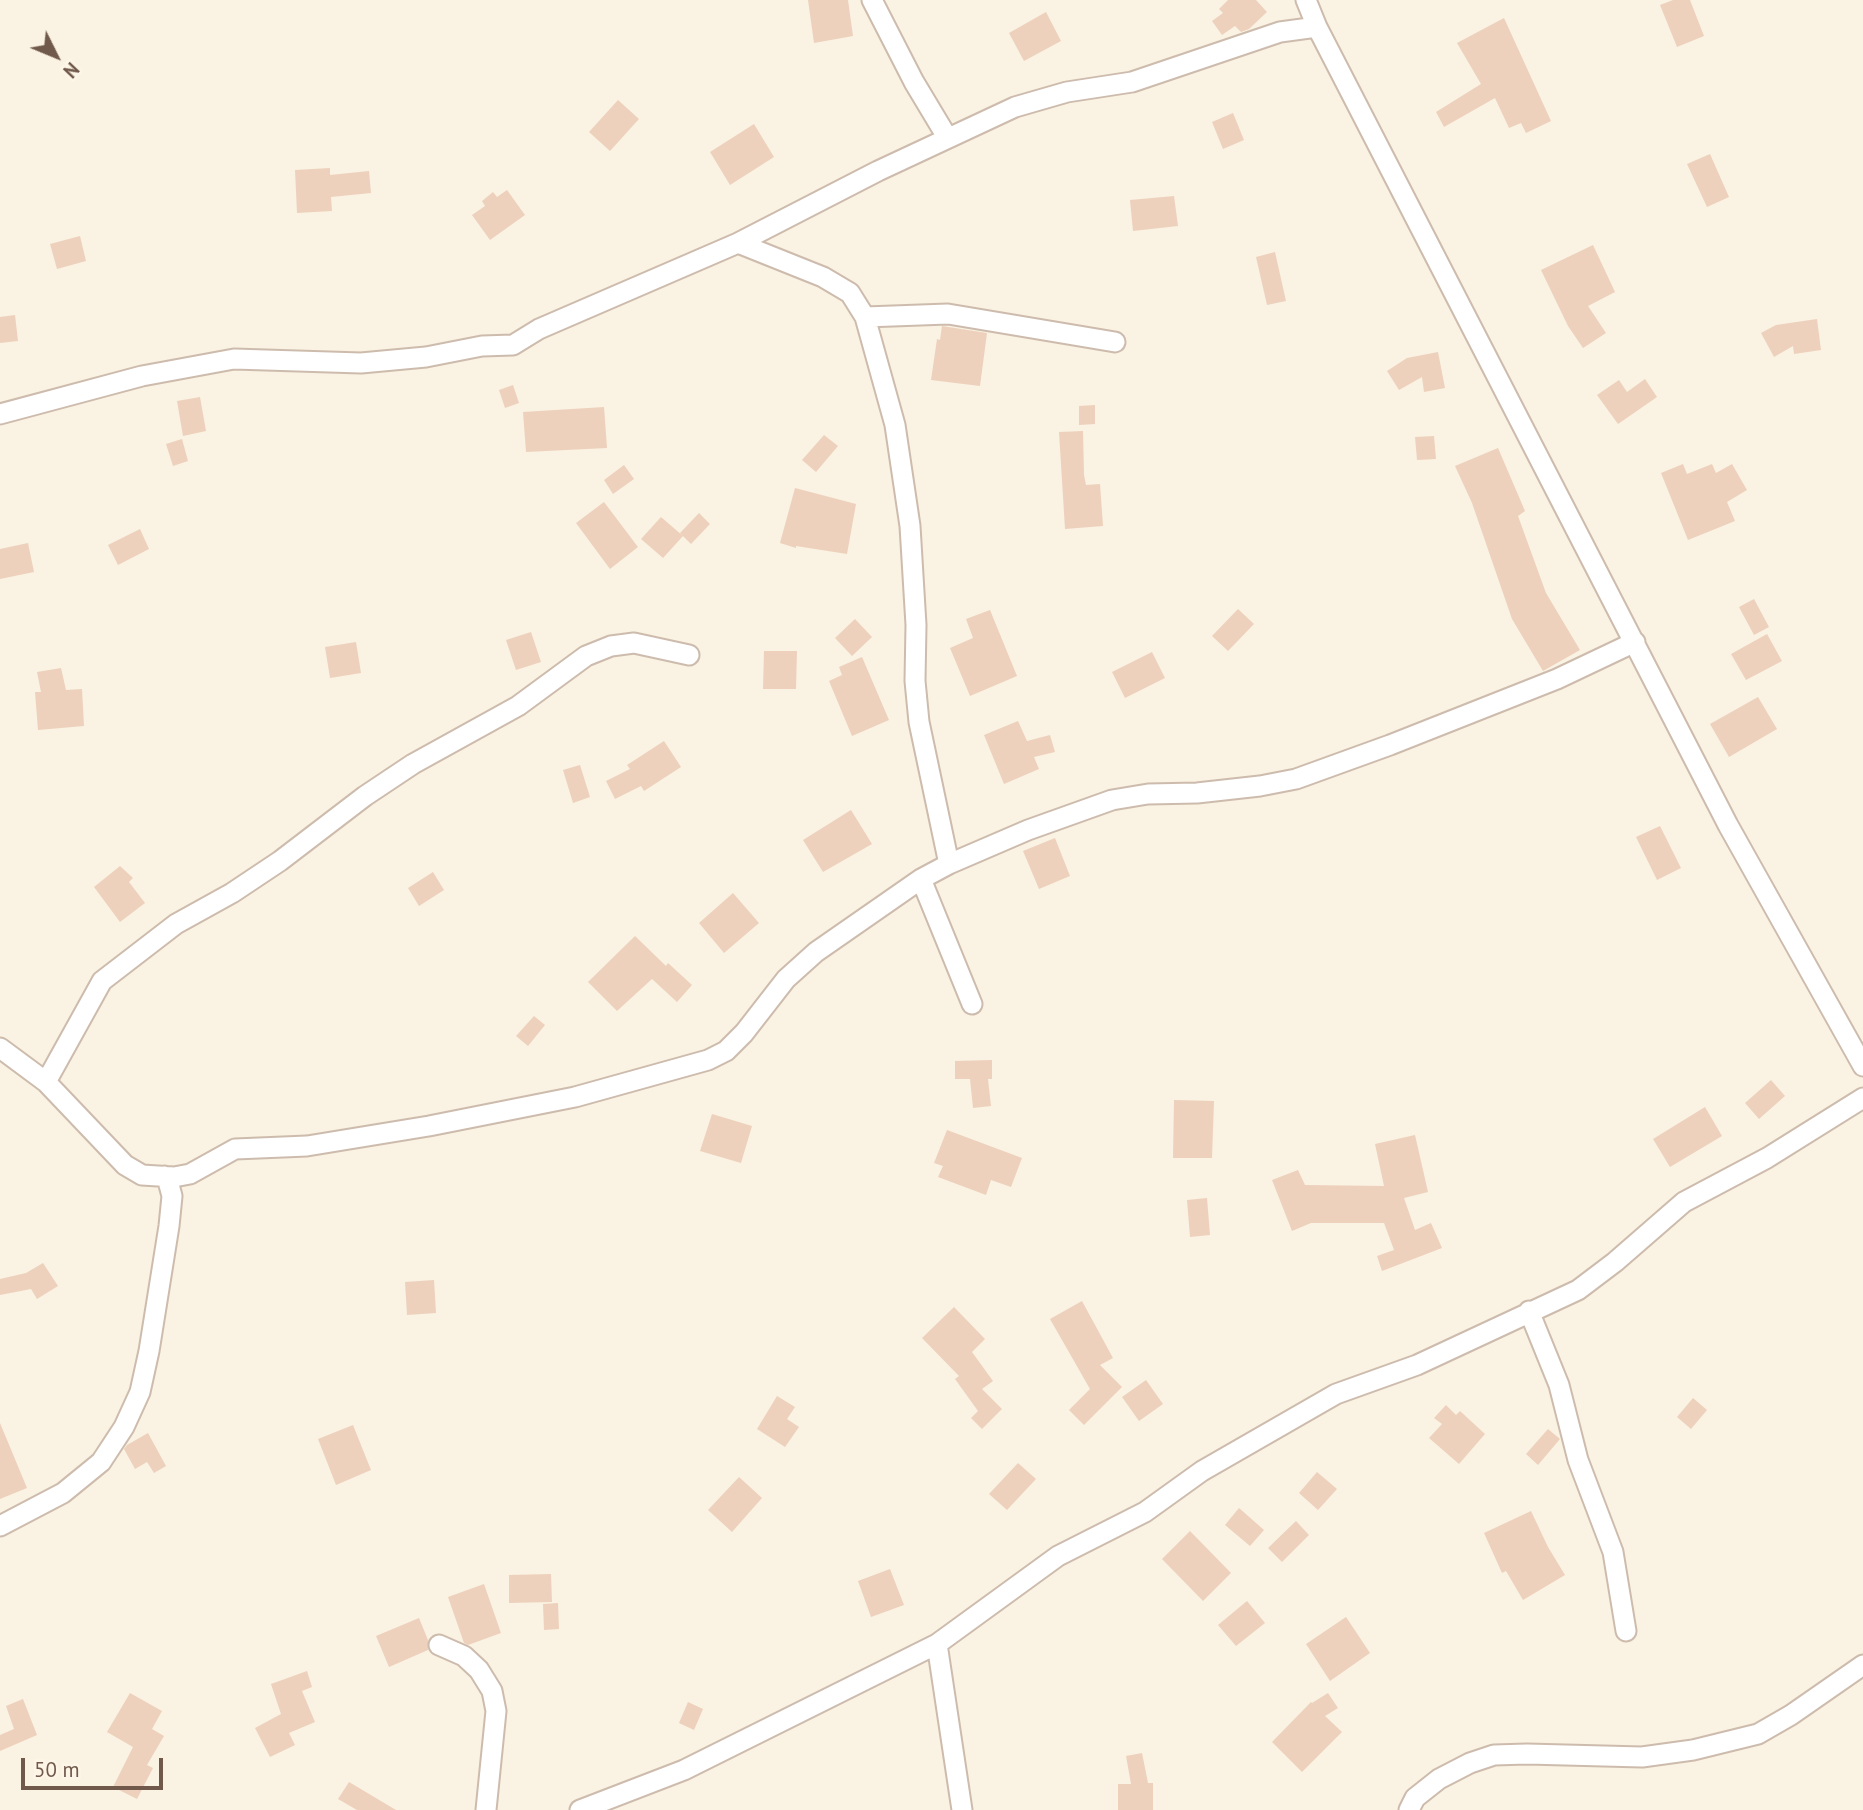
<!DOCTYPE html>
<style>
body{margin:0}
#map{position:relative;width:1863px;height:1810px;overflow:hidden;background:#faf2e2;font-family:"PT Sans",sans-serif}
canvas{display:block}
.north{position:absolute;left:21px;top:21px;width:70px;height:70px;-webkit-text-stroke:5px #fdf6e8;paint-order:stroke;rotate:133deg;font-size:19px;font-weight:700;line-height:28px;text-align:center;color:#70594b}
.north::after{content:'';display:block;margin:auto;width:24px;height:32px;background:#70594b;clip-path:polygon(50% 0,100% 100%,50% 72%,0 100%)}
.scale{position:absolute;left:21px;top:1758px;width:142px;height:32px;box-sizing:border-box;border:4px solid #70594b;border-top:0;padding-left:9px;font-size:21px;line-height:24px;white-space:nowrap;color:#70594b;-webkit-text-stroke:5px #fdf6e8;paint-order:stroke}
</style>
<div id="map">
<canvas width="1863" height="1810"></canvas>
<div class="north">N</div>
<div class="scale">50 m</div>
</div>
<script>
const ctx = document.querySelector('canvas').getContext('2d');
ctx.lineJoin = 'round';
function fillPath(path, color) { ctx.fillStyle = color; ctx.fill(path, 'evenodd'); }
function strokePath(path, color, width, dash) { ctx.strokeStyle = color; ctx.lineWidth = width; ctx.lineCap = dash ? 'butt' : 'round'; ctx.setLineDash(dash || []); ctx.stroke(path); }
const building = new Path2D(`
 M808,0H848L853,36L814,43Z
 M1228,0H1256L1267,12L1249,29L1241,32L1235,26L1222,35L1212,21L1223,13L1219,9Z
 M1673,0H1690L1704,36L1677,47L1660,5Z
 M1046,12L1061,41L1024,61L1009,33Z
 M1504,18L1551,121L1526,133L1521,123L1509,128L1495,98L1444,127L1436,112L1481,84L1457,43Z
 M618,100L639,119L610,151L589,132Z
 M1233,113L1244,140L1223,149L1212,122Z
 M754,124L774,157L730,185L710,152Z
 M1710,154L1729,197L1707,207L1687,164Z
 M330,168V175L369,171L371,193L331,197L332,211L297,213L295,170Z
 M507,190L525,215L490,240L472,215L485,206L482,201L493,192L497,197Z
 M1174,196L1178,226L1133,231L1130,200Z
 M80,236L86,261L57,269L50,244Z
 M1593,245L1615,292L1588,306L1606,333L1583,348L1568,326L1541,270Z
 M1275,252L1286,301L1267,305L1256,257Z
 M15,315L18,341L0,343V317Z
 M1817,319L1821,350L1794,354L1793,346L1774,357L1761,333L1776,325Z
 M942,326L987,333L980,386L931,380L937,339L940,340Z
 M1438,352L1445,388L1424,392L1422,377L1399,390L1387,371L1407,358Z
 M1645,379L1657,397L1618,424L1597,395L1619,380L1627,392Z
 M513,385L519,403L505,408L499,390Z
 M200,397L206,431L183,436L177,401Z
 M1095,405V424L1079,425V406Z
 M604,407L607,448L526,452L523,412Z
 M1083,431L1084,475L1086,485L1100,484L1103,526L1065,529L1059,432Z
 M824,435L838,446L816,472L802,460Z
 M1434,436L1436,459L1417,460L1415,437Z
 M182,439L188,461L173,466L166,444Z
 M1498,448L1525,511L1518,516L1546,593L1580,650L1543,671L1512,619L1472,503L1455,466Z
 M1683,464L1687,474L1712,464L1716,473L1732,464L1747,490L1727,502L1735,521L1688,540L1661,473Z
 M624,465L634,479L613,494L604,480Z
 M795,488L856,504L847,554L796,546V548L780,543Z
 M604,502L638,547L610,569L576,523Z
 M699,513L710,524L691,544L680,533Z
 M661,517L683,536L663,558L641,539Z
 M140,529L149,549L118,565L108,545Z
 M28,543L34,572L0,579V549Z
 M1754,599L1769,627L1754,635L1739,607Z
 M1238,609L1254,624L1228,651L1212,636Z
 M990,610L1017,676L970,696L950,648L973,638L966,619Z
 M855,619L872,637L852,656L835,638Z
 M531,632L541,662L516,670L506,640Z
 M1767,634L1782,661L1746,680L1731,654Z
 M356,642L361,673L330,678L325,647Z
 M764,651H797L796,689H763Z
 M1152,652L1165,678L1125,698L1112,672Z
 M862,657L889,720L852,736L829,681L842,675L839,667Z
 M61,668L66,690L82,689L84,726L38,730L35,692H41L37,672Z
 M1758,697L1777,729L1729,757L1710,724Z
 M1018,721L1027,741L1050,735L1055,752L1034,757L1039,769L1004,784L984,735Z
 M664,741L681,767L644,791L641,786L615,799L606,781L630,769L627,765Z
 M580,765L590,797L573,803L563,770Z
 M851,810L872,844L823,872L803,840Z
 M1660,826L1681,868L1657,880L1636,837Z
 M1055,838L1070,876L1039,889L1023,851Z
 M120,866L133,878L129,882L145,903L120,922L94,887Z
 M433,872L444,890L419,906L408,888Z
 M733,893L759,923L724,953L699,923Z
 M635,936L666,966L668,963L692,985L677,1002L652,979L617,1011L588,982Z
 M534,1016L545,1025L528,1046L516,1036Z
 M992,1060V1079H988L991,1106L973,1108L970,1079H955V1061Z
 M1771,1080L1785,1096L1759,1119L1745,1103Z
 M1174,1100L1214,1101L1212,1158H1173Z
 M1705,1107L1722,1136L1670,1167L1653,1139Z
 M712,1114L752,1126L741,1163L700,1151Z
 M947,1130L1022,1158L1011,1187L991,1180L986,1195L938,1177L943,1166L934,1163Z
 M1415,1135L1428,1192L1404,1198L1415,1230L1431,1223L1442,1248L1382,1271L1377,1256L1394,1250L1384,1223H1311L1292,1231L1272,1180L1298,1170L1305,1185L1384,1186L1375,1144Z
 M1207,1198L1210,1235L1190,1237L1187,1200Z
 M43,1263L58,1286L37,1299L31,1289L0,1295V1279L26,1273Z
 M434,1280L436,1313L407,1315L405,1282Z
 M1082,1301L1113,1358L1100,1365L1122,1387L1084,1425L1069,1410L1090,1389L1050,1319Z
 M954,1307L985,1339L972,1352L993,1381L982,1389L1002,1409L982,1429L971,1418L978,1411L955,1379L959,1376L922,1338Z
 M1146,1380L1163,1404L1139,1421L1122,1397Z
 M777,1396L795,1407L787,1419L799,1427L785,1447L757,1429Z
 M1693,1398L1707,1410L1691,1429L1677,1417Z
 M1446,1405L1456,1415L1460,1411L1485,1434L1459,1464L1429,1438L1442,1424L1434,1418Z
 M0,1423L27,1488L0,1499Z
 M353,1425L371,1470L336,1485L318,1439Z
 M1548,1429L1560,1439L1538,1465L1526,1454Z
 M148,1433L166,1466L154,1473L147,1462L135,1469L124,1449L127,1445Z
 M1018,1463L1036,1479L1007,1510L989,1494Z
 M1317,1472L1337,1489L1318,1510L1299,1493Z
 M739,1477L762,1498L732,1532L708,1510Z
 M1239,1508L1264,1530L1250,1546L1225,1525Z
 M1531,1511L1548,1547L1565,1575L1523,1600L1506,1571L1502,1573L1484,1533Z
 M1296,1521L1309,1535L1282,1562L1268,1548Z
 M1190,1531L1231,1573L1203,1601L1162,1559Z
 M890,1569L904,1605L871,1617L858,1581Z
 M551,1574L552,1602L509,1603V1575Z
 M484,1584L501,1633L468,1645L464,1643L448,1597Z
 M1247,1601L1265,1623L1236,1646L1218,1625Z
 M558,1603L559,1629L544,1630L543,1604Z
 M1346,1617L1370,1653L1330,1681L1306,1644Z
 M419,1618L428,1640V1650L389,1667L376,1636Z
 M307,1671L312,1687L302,1691L315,1722L289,1733L295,1745L270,1757L255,1728L281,1714L271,1684Z
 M130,1693L162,1711L152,1729L164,1736L147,1765L153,1768L137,1799L113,1787L133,1747L107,1732Z
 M1328,1693L1338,1708L1325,1716L1342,1732L1302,1772L1272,1742L1311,1702L1312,1703Z
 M23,1699L37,1735L0,1751V1735L14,1729L6,1706Z
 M688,1702L703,1709L694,1730L679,1723Z
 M1142,1753L1148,1783H1153V1810H1118V1784H1131L1126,1756Z
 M349,1782L396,1810H357L338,1799Z`);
const minor = new Path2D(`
 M872,0L914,82L947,137
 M1306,0L1317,27L1728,825L1863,1066
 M738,243L823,277L850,293L865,317L895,425L910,526L916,625L915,681L919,722L949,864
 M865,317L948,314L1115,342
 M0,414L142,376L234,359L361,363L426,357L482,346L513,345L539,329L738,243L878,171L1015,107L1067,92L1132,82L1280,32L1317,27
 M921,879L972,1004
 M0,1048L46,1082L125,1165L142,1175L174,1177L190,1174L235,1149L307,1146L429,1126L575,1097L708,1060L726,1051L744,1033L786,979L816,952L921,879L949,864L1028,830L1112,800L1148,794L1197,793L1260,786L1296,779L1390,745L1557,679L1635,642
 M46,1082L102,981L176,924L232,893L280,861L365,796L413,764L518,706L586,656L611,646L634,643L689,655
 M1529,1311L1559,1385L1578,1460L1613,1552L1626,1631
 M0,1526L63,1493L101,1462L124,1427L140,1392L149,1351L169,1226L172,1196L168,1181L164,1176
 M937,1644L962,1810
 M439,1645L464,1656L479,1670L492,1691L496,1711L486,1810
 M580,1810L684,1770L937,1644L1058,1556L1145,1512L1202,1471L1336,1394L1417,1365L1578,1290L1615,1262L1684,1202L1767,1158L1863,1098
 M1409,1810L1415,1798L1439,1779L1470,1763L1494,1755L1527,1754L1642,1757L1693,1750L1758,1734L1791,1715L1863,1665`);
fillPath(building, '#edd1bc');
strokePath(minor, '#cdbcad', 23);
strokePath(minor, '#fff', 19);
</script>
